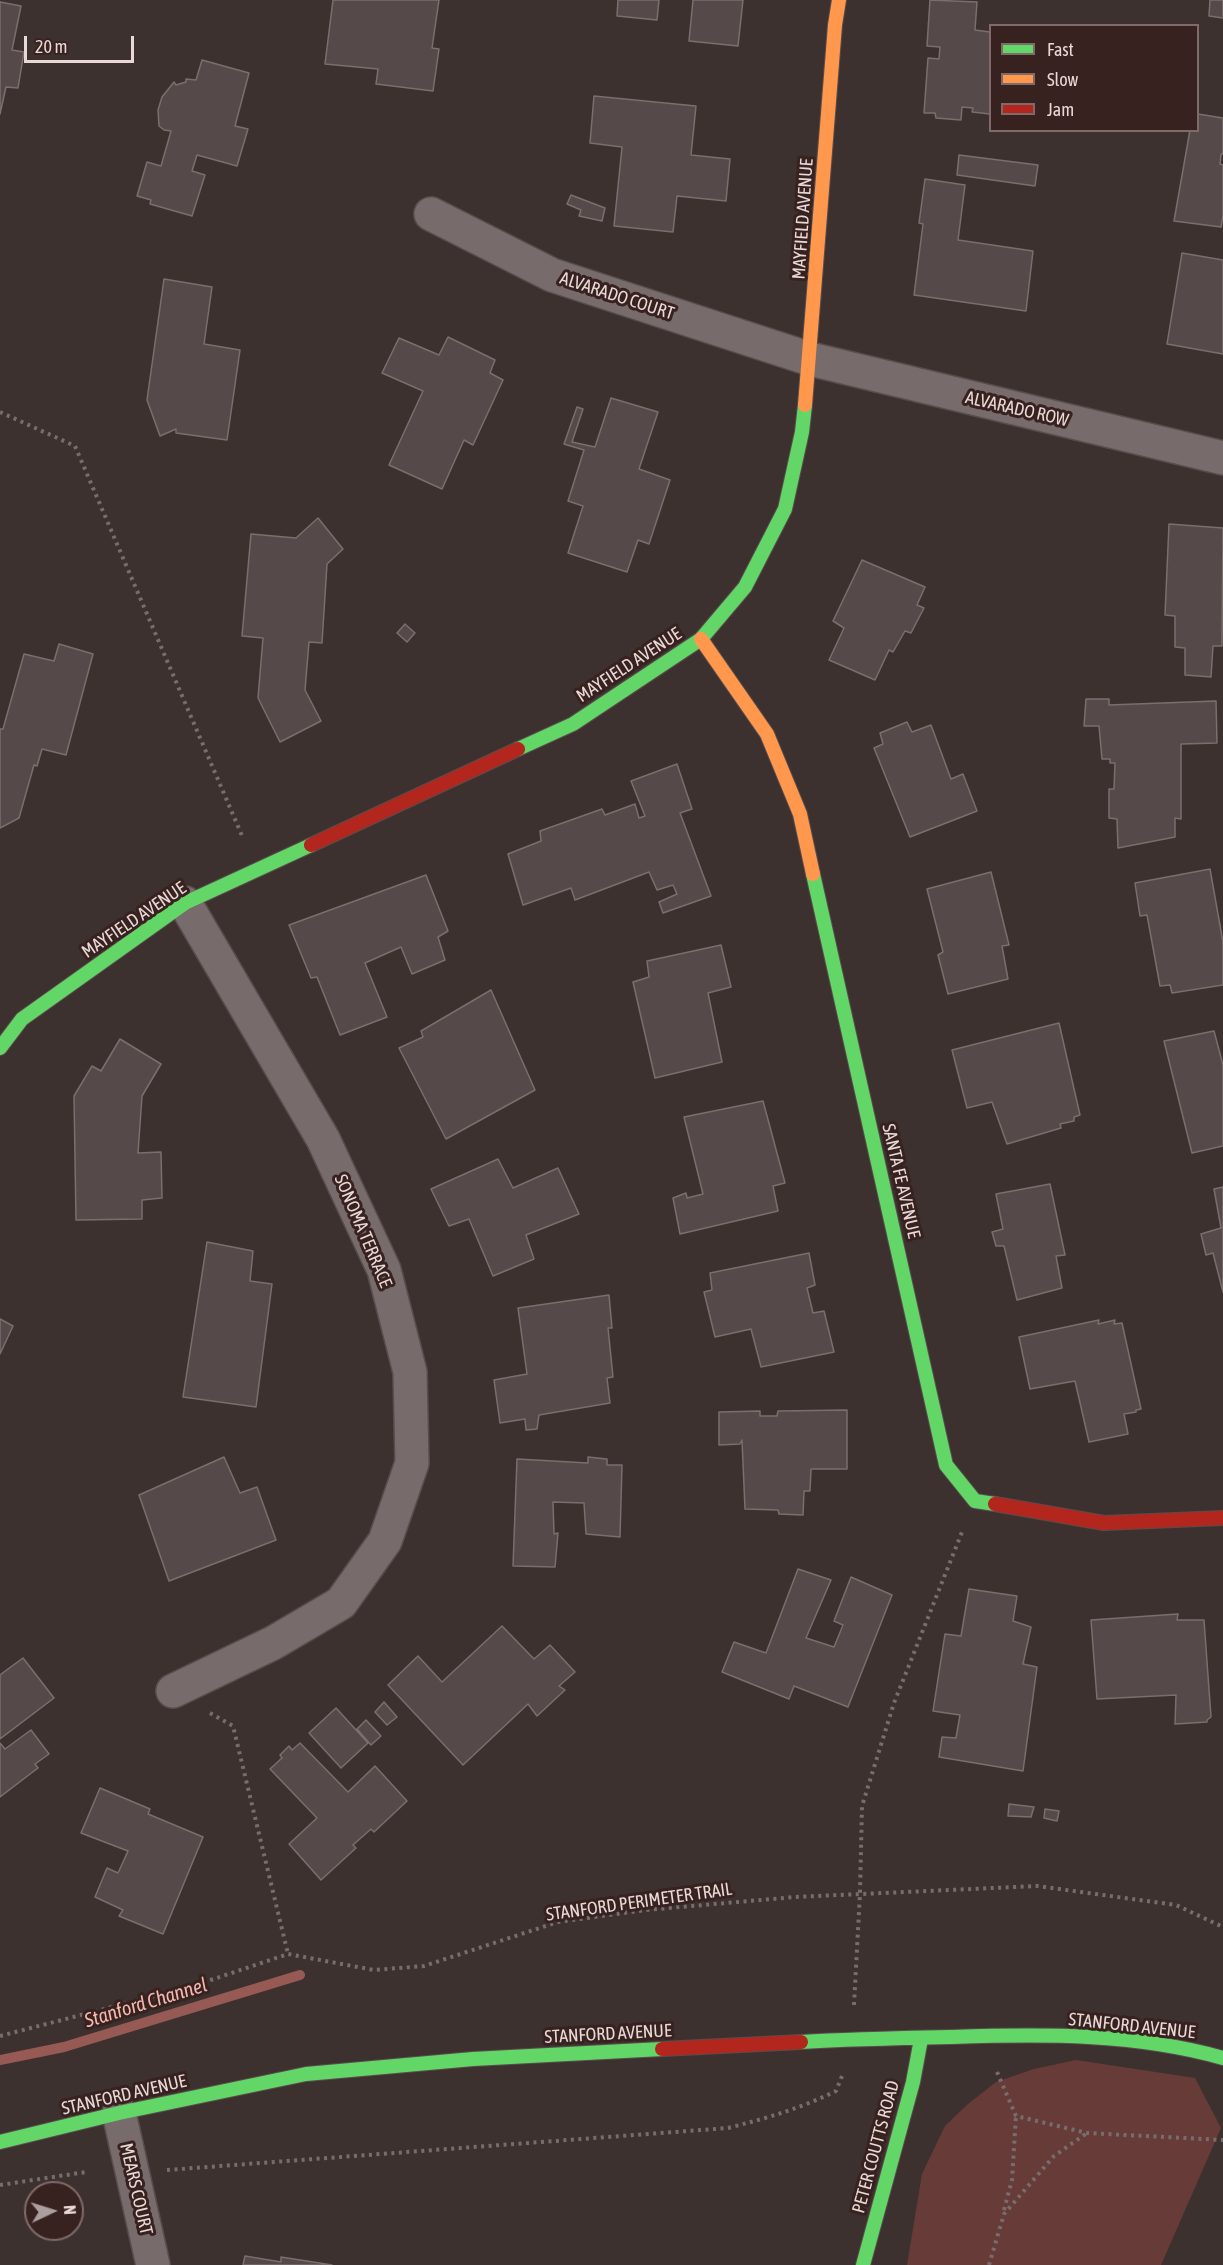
<!DOCTYPE html>
<style>
body{margin:0}
#map{position:relative;width:1223px;height:2265px;overflow:hidden;background:#3d3130;font-family:"Asap Condensed",sans-serif}
canvas{display:block}
.legend{position:absolute;left:989px;top:24px;width:210px;height:108px;box-sizing:border-box;background:#382220;border:2px solid #7e6b69;margin:0;padding:8px 10px;list-style:none;font-size:18px;color:#e8d9d7}
.legend li{display:flex;align-items:center;gap:12px;height:30px}
.legend b{width:30px;border:2px solid #7e6b69}
.north{position:absolute;left:24px;top:2181px;width:60px;height:60px;box-sizing:border-box;background:#382220;border:2px solid #7e6b69;border-radius:50%;rotate:86deg;font-size:16px;font-weight:700;line-height:24px;text-align:center;color:#e8d9d7}
.north::after{content:'';display:block;margin:auto;width:21px;height:27px;background:#ac9e9d;clip-path:polygon(50% 0,100% 100%,50% 72%,0 100%)}
.scale{position:absolute;left:24px;top:36px;width:110px;height:27px;box-sizing:border-box;border:3px solid #e8d9d7;border-top:0;padding-left:8px;font-size:18px;line-height:21px;white-space:nowrap;color:#e8d9d7;-webkit-text-stroke:4px #382220;paint-order:stroke}
</style>
<div id="map">
<canvas width="1223" height="2265"></canvas>
<ul class="legend">
<li><b style="height:8px;background:#63d668"></b>Fast</li>
<li><b style="height:8px;background:#ff974d"></b>Slow</li>
<li><b style="height:8px;background:#b3261e"></b>Jam</li>
</ul>
<div class="north">N</div>
<div class="scale">20 m</div>
</div>
<script>
const ctx = document.querySelector('canvas').getContext('2d');
ctx.lineJoin = 'round';
function fillPath(path, color) { ctx.fillStyle = color; ctx.fill(path, 'evenodd'); }
function strokePath(path, color, width, dash) { ctx.strokeStyle = color; ctx.lineWidth = width; ctx.lineCap = dash ? 'butt' : 'round'; ctx.setLineDash(dash || []); ctx.stroke(path); }
function label(font, color, halo, rows, align = 'center') {
  ctx.font = font + ' "Asap Condensed",sans-serif'; ctx.lineWidth = 6; ctx.setLineDash([]); ctx.textBaseline = 'middle'; ctx.strokeStyle = halo; ctx.fillStyle = color; for (const [text, x, y, turn = 0] of rows) {
    ctx.save(); ctx.translate(x, y); ctx.rotate((+turn || 0) * Math.PI / 180); ctx.textAlign = isNaN(turn) ? turn : align; if (halo) ctx.strokeText(text, 0, 0); ctx.fillText(text, 0, 0); ctx.restore();
  }
}
const green = new Path2D(`
 M1076,2060L1195,2078L1221,2128L1161,2265H907L922,2174L945,2126L968,2104L996,2082L1034,2069Z`);
const stream = new Path2D(`
 M0,2060L64,2047L300,1975`);
const building = new Path2D(`
 M333,0H439L432,48L439,49L433,91L376,84L378,69L325,64Z
 M618,0H659L657,20L617,16Z
 M693,0H743L738,46L689,41Z
 M930,0L977,2L975,30L990,32V114L972,112L973,108L962,107L961,120L936,118L935,113H924L928,58L939,59L940,47L927,46Z
 M1210,0H1223V18L1209,16Z
 M0,2L21,6L12,50L24,52L18,88L6,87L0,114Z
 M202,60L249,73L235,126L248,129L237,166L197,155L192,171L205,175L192,216L150,204L151,200L137,196L147,162L161,166L171,131L164,130L159,126L158,110L162,97L174,82L176,85L186,82V79L196,80Z
 M594,96L696,106L691,155L730,159L726,201L677,196L673,232L614,226L622,147L590,143Z
 M1198,114L1223,118V154H1221L1220,164L1223,165V216L1221,227L1174,221L1190,130H1198Z
 M959,155L1038,165L1035,186L957,175Z
 M925,179L965,185L958,240L1033,251L1026,311L914,295L923,224L919,223Z
 M571,195L605,208L602,221L579,216L581,210L567,204Z
 M1182,253L1223,260V354L1167,344Z
 M164,279L212,287L204,344L240,350L227,440L176,433V429L160,436L147,400Z
 M448,337L495,360L490,373L503,380L473,445L464,440L442,489L389,465L423,391L382,373L399,338L439,355Z
 M611,398L658,412L639,469L670,480L649,544L638,540L627,572L568,553L583,506L568,501L584,450L564,444L577,407L583,409L572,442L595,447Z
 M318,518L343,549L327,564L322,643L309,642L305,690L321,721L280,742L258,698L263,638L242,636L251,534L296,538Z
 M1169,524L1223,528L1222,646H1213L1211,677L1185,675V648L1175,647V616L1165,615Z
 M862,560L925,587L917,605L924,608L911,633L905,631L893,652L889,650L875,680L829,660L844,628L833,621Z
 M405,624L415,633L407,642L397,633Z
 M59,644L93,654L66,755L42,749L37,766L34,765L19,818L0,828V729H3L24,654L54,661Z
 M1086,699H1109V705L1216,701L1217,743L1181,744V819L1175,818V837L1118,848L1117,819L1109,818V789H1114L1115,763H1110V759H1102L1099,726H1084Z
 M907,722L912,732L931,725L951,779L963,774L977,811L910,837L874,748L883,744L880,733Z
 M677,764L692,809L680,813L711,896L663,913L659,902L677,894L673,885L657,890L649,872L575,900L571,888L523,905L508,854L541,841L540,831L602,809L605,815L635,804L639,818L645,816L631,781Z
 M1210,869L1223,942V985L1172,993L1170,985L1160,986L1147,915L1140,916L1135,883Z
 M991,872L1009,945L1002,946L1008,979L948,994L938,955L943,952L927,889Z
 M426,875L448,931L438,937L445,960L412,974L401,947L365,963L387,1017L340,1035L317,977L311,978L289,925Z
 M721,945L731,987L708,993L722,1062L655,1078L633,982L649,977L647,961Z
 M491,990L535,1090L446,1139L399,1048L423,1037L421,1031Z
 M1059,1023L1080,1115L1074,1117V1121L1060,1124L1061,1128L1007,1144L992,1102L967,1108L952,1050Z
 M1214,1031L1223,1065V1146L1192,1153L1164,1041Z
 M120,1039L161,1064L142,1096L138,1153L161,1152L162,1198L142,1200V1219L76,1220L74,1096L92,1066L101,1071Z
 M763,1101L785,1183L773,1186L778,1211L680,1234L673,1198L686,1193L687,1198L703,1194L684,1117Z
 M498,1159L513,1188L558,1168L579,1214L526,1235L534,1259L493,1276L469,1219L449,1226L431,1189Z
 M1050,1184L1065,1255L1056,1256L1062,1288L1017,1300L1004,1246H996L992,1232L1003,1229L996,1194Z
 M1223,1187V1292L1213,1253L1206,1255L1201,1234L1221,1228L1214,1189Z
 M207,1242L253,1251L250,1281L272,1284L256,1407L183,1397Z
 M809,1253L815,1285L807,1288L813,1313L824,1311L834,1352L761,1367L751,1329L715,1337L704,1292L712,1290L710,1273Z
 M609,1295L612,1328H608L613,1377L607,1378L610,1403L539,1415L537,1429L526,1430L525,1419L500,1423L494,1380L527,1374L518,1308Z
 M0,1319L13,1326L0,1354Z
 M1099,1320L1098,1324L1115,1320L1114,1324L1122,1323L1141,1409L1136,1410V1412L1124,1414L1128,1434L1089,1442L1075,1381L1030,1389L1019,1337Z
 M847,1410V1469H811L810,1491H804L803,1515L779,1514L778,1510L745,1509L742,1440L740,1444L719,1445V1412L760,1411V1416H777L778,1411Z
 M224,1457L240,1493L257,1487L276,1540L169,1581L139,1495Z
 M588,1457L607,1459V1465H622L620,1537L586,1534L584,1503L553,1502L554,1534L558,1533L555,1567L513,1566L517,1459L588,1463Z
 M798,1569L831,1580L806,1638L834,1647L843,1625L834,1621L851,1577L892,1595L848,1707L794,1686L789,1699L722,1672L734,1642L766,1653Z
 M969,1589L1017,1596L1013,1621L1031,1627L1023,1664L1037,1667L1023,1771L939,1757L942,1737L956,1738L960,1715L933,1711L945,1634L961,1636Z
 M1178,1614L1177,1620H1204L1211,1717L1207,1720V1722L1175,1724L1176,1695L1097,1699L1091,1620Z
 M502,1626L534,1659L550,1645L575,1672L559,1686L565,1690L537,1716L528,1704L463,1765L388,1685L418,1656L442,1682Z
 M23,1658L54,1698L0,1739V1675Z
 M384,1702L397,1717L387,1725L375,1712Z
 M336,1708L368,1743L341,1768L309,1733Z
 M366,1720L381,1736L371,1745L357,1729Z
 M31,1730L49,1754L35,1764L38,1768L0,1797V1743L5,1749Z
 M300,1743L348,1792L375,1766L407,1801L374,1832L371,1829L353,1845L356,1848L321,1880L289,1844L317,1818L270,1769L282,1758L280,1755L289,1746L292,1750Z
 M100,1788L150,1809L148,1814L203,1837L163,1934L119,1916L123,1910L95,1897L107,1868L118,1873L128,1851L81,1833Z
 M1009,1804L1034,1807L1031,1817L1008,1816Z
 M1045,1809L1059,1811L1057,1821L1044,1818Z
 M245,2256L281,2262V2257L332,2265H243Z`);
const path = new Path2D(`
 M0,412L75,446L243,838
 M210,1713L233,1726L288,1954
 M854,2005L860,1893L862,1806L894,1703L962,1532
 M0,2036L193,1986L288,1954L374,1970L424,1966L558,1922L646,1910L795,1897L1037,1886L1176,1905L1223,1927
 M997,2072L1016,2116L1087,2133L1223,2140
 M167,2170L728,2128C767,2118 799,2109 836,2091L842,2076
 M0,2185L86,2172
 M1004,2210L1012,2180L1016,2116
 M989,2265L1004,2214L1054,2156L1087,2133`);
const street = new Path2D(`
 M431,214L552,275L810,359L1223,458
 M173,1691L273,1643L341,1603L385,1541L412,1463L410,1372L384,1270L323,1139L185,903
 M119,2113L153,2265`);
const fast = new Path2D(`
 M518,749L573,724L701,639L745,587L785,509L802,432L805,405
 M813,874L946,1465L975,1501L995,1504
 M0,1048L22,1019L185,903L311,845
 M801,2042C851,2039 902,2038 952,2037C1043,2034 1135,2033 1223,2058
 M0,2142L119,2113L306,2074L473,2059L662,2049
 M863,2265L913,2082L921,2039`);
const slow = new Path2D(`
 M805,405L835,25L839,0
 M701,639L767,734L800,814L813,874`);
const jam = new Path2D(`
 M311,845L518,749
 M995,1504L1104,1523L1223,1518
 M662,2049L801,2042`);
const streetNames = [
 ["MAYFIELD AVENUE",803,219,-86],
 ["ALVARADO COURT",617,296,18],
 ["ALVARADO ROW",1017,409,13],
 ["MAYFIELD AVENUE",629,665,-33],
 ["MAYFIELD AVENUE",134,920,-34],
 ["SANTA FE AVENUE",901,1181,77],
 ["SONOMA TERRACE",363,1231,67],
 ["STANFORD PERIMETER TRAIL",639,1902,-8],
 ["STANFORD AVENUE",1132,2026,6],
 ["STANFORD AVENUE",608,2034,-3],
 ["STANFORD AVENUE",124,2095,-13],
 ["PETER COUTTS ROAD",876,2147,-75],
 ["MEARS COURT",136,2189,77]
];
const waterNames = [
 ["Stanford Channel",146,2003,-17]
];
fillPath(green, '#673c38');
strokePath(stream, '#975953', 10);
fillPath(building, '#554a49');
strokePath(building, '#7a6f6d', 1.5);
strokePath(street, '#584d4c', 36);
strokePath(fast, '#584d4c', 16);
strokePath(slow, '#584d4c', 16);
strokePath(jam, '#584d4c', 16);
strokePath(path, '#776d6c', 4, [3, 4.5]);
strokePath(street, '#776c6b', 33);
strokePath(fast, '#63d668', 14);
strokePath(slow, '#ff974d', 14);
strokePath(jam, '#b3261e', 14);
label('18px', '#e8d9d7', '#382220', streetNames);
label('italic 20px', '#f4b8b0', '#382220', waterNames);
</script>
